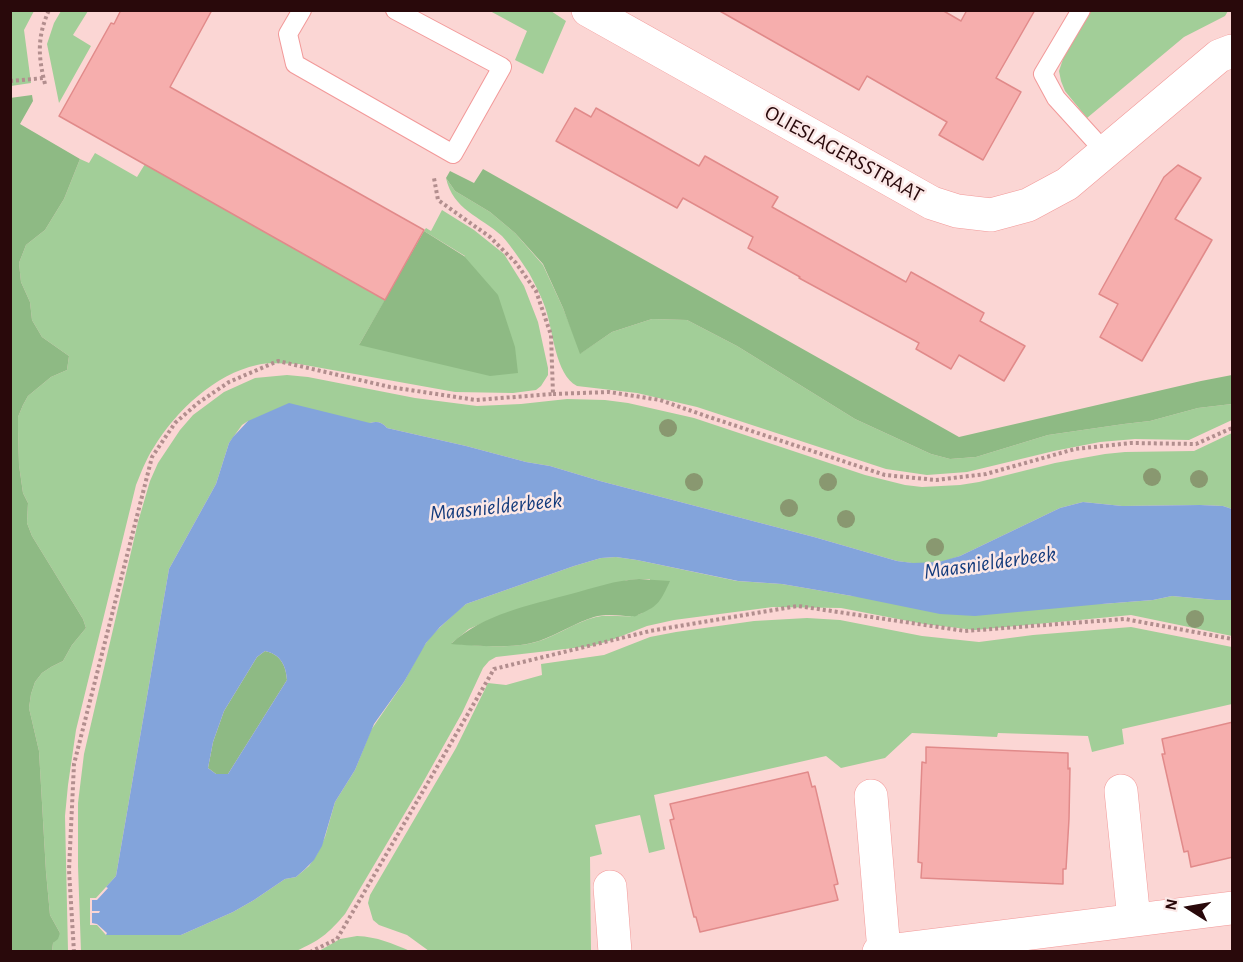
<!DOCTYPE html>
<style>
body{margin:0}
#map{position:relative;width:1243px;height:962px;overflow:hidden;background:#fbd6d4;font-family:"Alegreya Sans",sans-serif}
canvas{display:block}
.frame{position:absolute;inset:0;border:12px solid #29090b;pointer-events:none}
.north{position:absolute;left:1159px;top:878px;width:60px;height:60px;-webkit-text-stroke:4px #fbe8e7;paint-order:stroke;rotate:281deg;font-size:16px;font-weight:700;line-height:24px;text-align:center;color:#29090b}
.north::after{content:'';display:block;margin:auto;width:21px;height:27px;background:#29090b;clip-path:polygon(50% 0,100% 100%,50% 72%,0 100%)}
</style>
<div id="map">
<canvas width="1243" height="962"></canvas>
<div class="frame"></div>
<div class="north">N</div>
</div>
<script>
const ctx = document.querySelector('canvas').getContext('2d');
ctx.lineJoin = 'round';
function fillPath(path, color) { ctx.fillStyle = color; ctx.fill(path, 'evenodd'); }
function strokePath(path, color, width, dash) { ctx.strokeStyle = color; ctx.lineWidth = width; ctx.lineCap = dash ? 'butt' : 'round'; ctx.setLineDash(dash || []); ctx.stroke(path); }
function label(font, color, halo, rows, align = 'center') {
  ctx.font = font + ' "Alegreya Sans",sans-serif'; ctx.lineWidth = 5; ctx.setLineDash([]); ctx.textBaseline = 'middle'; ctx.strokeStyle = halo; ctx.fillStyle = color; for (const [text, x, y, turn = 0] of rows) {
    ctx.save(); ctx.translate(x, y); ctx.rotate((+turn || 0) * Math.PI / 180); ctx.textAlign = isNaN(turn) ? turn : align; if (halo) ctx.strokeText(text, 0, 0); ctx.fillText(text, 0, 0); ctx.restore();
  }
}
const green = new Path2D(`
 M10,11H34L24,30L31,83L11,86Z
 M61,11H88L73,35L91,46L59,103L47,44L54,23Z
 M490,11H551L566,21L543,74L515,60L527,31Z
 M1090,11H1228L1225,16L1184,37L1087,118L1065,91L1061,81L1059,71L1064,56Z
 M95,153L137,177L145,164L385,300L359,345L465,256L424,231L426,228L431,231L442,210L474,230L504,254L524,286L538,322L548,368V375L541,386L536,390L513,393L455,392L299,364C285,364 271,362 257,365C215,374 176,411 154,447C146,459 141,473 136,485L76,730L68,785L65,816L68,951H52L53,943L60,933L50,915L46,872L39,751L29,708L31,694L35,682L42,673L51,667L63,661L72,645L86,628L83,619L32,536L27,523L28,503L23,493L19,465L18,429V417L23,405L28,396L51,377L67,370L69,356L42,337L32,320L30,302L21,282L19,263L26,245L45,230L64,199L80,159L89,163Z
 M446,178L455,191L490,212L515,233L543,265L563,308L581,353L612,332L652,319L687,320L737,346L855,419L931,454L950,459L976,457L1048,435L1124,424L1150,421L1198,408L1232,404V420L1189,440L1135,439L1100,442L1054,451L967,472L927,475L886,469L697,407L637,393L577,386C555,375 553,329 545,307C541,296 535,284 529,273C521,261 512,247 502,236C480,216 453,210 446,178Z
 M287,375L308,377L415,398L477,406L521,404L567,399L605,400L628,403L694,418L865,475L905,485L922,487L960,485L979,482L1055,463L1105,454L1125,452L1194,451L1232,433V509L1223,506L1200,505L1122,506L1083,502L1060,508L960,556L945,561L928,563L919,564L897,561L814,537L600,481L550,466L526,462L466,446L387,428C382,422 377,421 370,423L248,421L242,425L229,443L216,484L169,569L116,876L96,898H90V925H97L106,935H181L233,912L254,900L285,879L296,877L309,866L317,854L325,837L335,802L355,770L371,730L404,682L421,650L431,636L457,611L466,604L574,566L601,558L616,557L637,560L737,581L782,584L852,596L1102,604L1153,600L1172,596L1216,600H1232V636L1131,615L975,630L924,624L841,608L773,607L674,620L647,626L609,641L591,646L496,657L489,661L483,668L462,713L421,786L345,914C328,934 319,941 296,951L81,952L78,866V803L84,754L138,522L150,481L158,463L180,430L193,415L224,392L255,378ZM650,579L642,613C628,620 611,613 596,617C575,622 557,636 536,642C512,649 477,646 452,643L469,629L489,620L628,580Z
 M807,618L840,620L922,636L979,642L1033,635L1131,627L1232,647V704L1122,729L1124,744L1092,752L1088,736L998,733L997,737L912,733L885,758L841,768L826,756L654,795L665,849L649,853L640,815L595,825L602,854L590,857L591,951H429L407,935L379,925L373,920L368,903L370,895L456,748L488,683L506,685L542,675L541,664L604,655L650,637L676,632L754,621Z
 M357,936C378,937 391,943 410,951H319L340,939Z`);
const forest = new Path2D(`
 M32,95L33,101L20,124L80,159L64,199L45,230L26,245L19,263L21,282L30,302L32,320L42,337L69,356L67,370L51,377L28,396L23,405L18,417V429L19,465L23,493L28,503L27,523L32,536L83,619L86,628L72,645L63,661L51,667L42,673L35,682L31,694L29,708L39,751L46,872L50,915L60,933L58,939L53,943L52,951L11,952L10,98Z
 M483,169L959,437L1201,381L1232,375V404L1198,408L1150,421L1124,424L1048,435L976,457L950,459L931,454L855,419L737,346L687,320L652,319L612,332L580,354L563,308L543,264L515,233L490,212L455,191L446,178L450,171L474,183Z
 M424,231L464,256L498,295L515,347L518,373L490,376L359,345Z
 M639,579L670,581C661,600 659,606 640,614C635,616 637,617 631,616C619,616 607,613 594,617C575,623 558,634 539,641C515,649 477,646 451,644C483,614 530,605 571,594C593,588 616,580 639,579Z
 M265,651C280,654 286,665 287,680L228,774H216L208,768L213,742L224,711L257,657Z`);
const water = new Path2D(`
 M289,403L370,423C377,421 382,422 387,428L466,446L526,462L550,466L600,481L814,537L897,561L913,563L939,562L960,556L1060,508L1083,502L1122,506L1200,505L1223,506L1232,509V600H1216L1172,596L1153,600L1102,604L975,616L940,614L852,596L782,584L738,581L637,560L616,557L601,558L574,566L466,604L440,627L426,643L404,682L374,724L355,770L335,802L322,846L314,860L304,870L296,877L285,879L254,900L233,912L181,935H106L107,933L97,924L92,923V913H99L100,911H92V900H97L108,888L106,887L116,876L169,569L216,484L229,443L233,437L248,421ZM265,651C280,654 286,665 287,680L228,774H216L208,768L213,742L224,711L257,657Z`);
const building = new Path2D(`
 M121,10H212L170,87L424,230L385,300L59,116L111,23L114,24Z
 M718,10H942L961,21L967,10H1035L996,78L1021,92L983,160L939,135L947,122L867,76L859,90Z
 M575,108L591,117L596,108L699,166L705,156L778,197L772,207L906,282L911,272L984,313L980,321L1025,346L1004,381L959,355L951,369L916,349L919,343L799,278L800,277L748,248L753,237L683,198L677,208L556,141Z
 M1178,165L1201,178L1175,219L1212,240L1142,361L1100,337L1118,304L1099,294L1164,177Z
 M1233,722V857L1191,867L1188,851L1184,852L1162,754H1165L1162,739Z
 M926,747L1068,753V769L1070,768L1069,819L1066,869H1063V884L921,878L922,863L918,862L922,762L926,763Z
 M808,772L812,787L815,786L838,884L834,885L838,900L700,932L696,917H694L682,869L670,820L674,819L670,804Z`);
const path = new Path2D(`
 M10,81L44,78
 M45,84C38,56 37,37 49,10
 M553,394L609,392L660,400L703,415L885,475L936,480L986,474L1075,449L1131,443L1196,444L1232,428
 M74,952L69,870L74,764L152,457L175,423L198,403L229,382L278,361L390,387L476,400L553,394L551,335L536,291L516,263L490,237L438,200L434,178
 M310,952L337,939L494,669L650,631L798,606L965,631L1125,619L1232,639`);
const lane = new Path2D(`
 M302,10L288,34L295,64L453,154L502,67L395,10
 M1081,10L1043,74L1056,98L1106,153`);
const street = new Path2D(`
 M588,10L932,203L957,211L991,215L1028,205L1067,184L1219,56L1232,51
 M1121,791L1134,920
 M871,796L884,951
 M610,887L615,952
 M879,952L1232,908`);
const trees = [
 [668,428],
 [1152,477],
 [1199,479],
 [694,482],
 [828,482],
 [789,508],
 [846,519],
 [935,547],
 [1195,619]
];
const streetNames = [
 ["OLIESLAGERSSTRAAT",844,154,29]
];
const waterNames = [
 ["Maasnielderbeek",496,507,-6],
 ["Maasnielderbeek",990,563,-8]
];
fillPath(green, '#a2ce98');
fillPath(forest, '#8eba84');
fillPath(water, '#83a4db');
fillPath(building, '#f6aead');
strokePath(building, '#e18a8a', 1.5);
strokePath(lane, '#f29999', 20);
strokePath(street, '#f29999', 34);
strokePath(path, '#b28e8e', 4, [3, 3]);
strokePath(lane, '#fff', 18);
strokePath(street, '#fff', 33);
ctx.fillStyle = '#899870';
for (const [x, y] of trees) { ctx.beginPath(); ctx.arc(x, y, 9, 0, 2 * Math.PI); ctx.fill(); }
label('21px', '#29090b', '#fbe8e7', streetNames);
label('italic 22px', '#143b7c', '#fbe8e7', waterNames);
</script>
